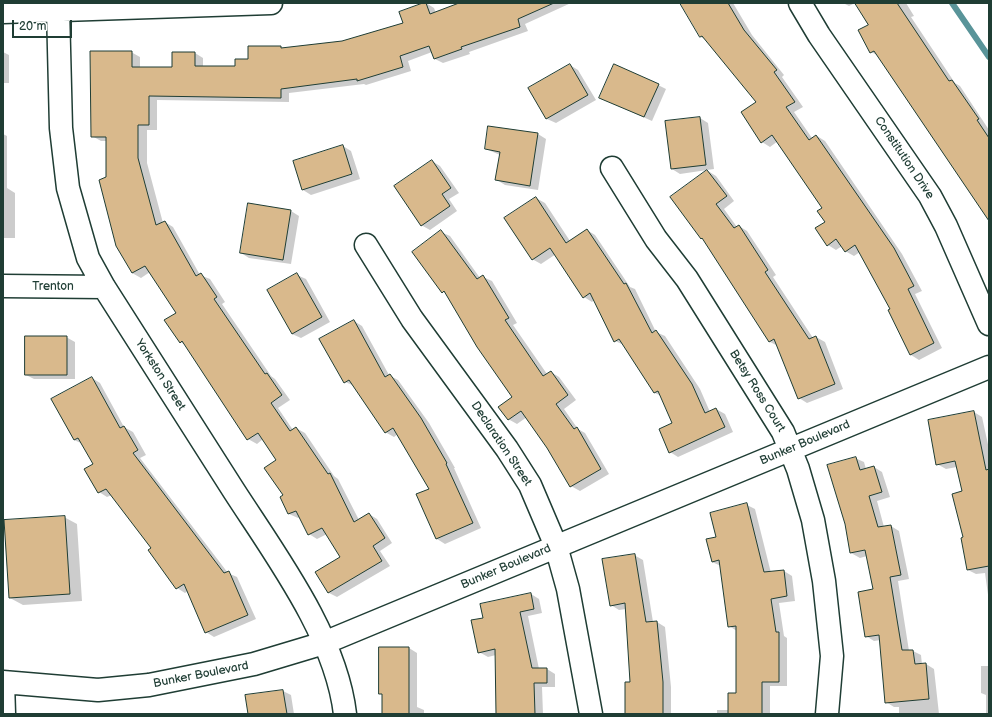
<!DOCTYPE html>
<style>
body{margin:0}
#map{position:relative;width:992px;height:717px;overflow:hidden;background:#fff;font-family:"Balsamiq Sans",sans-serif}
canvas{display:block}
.frame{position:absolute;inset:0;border:4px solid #1f3d34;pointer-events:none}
.scale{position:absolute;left:12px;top:20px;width:60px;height:18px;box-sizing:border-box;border:2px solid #1f3d34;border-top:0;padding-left:5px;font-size:12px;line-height:14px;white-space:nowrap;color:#1f3d34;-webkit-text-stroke:3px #fff;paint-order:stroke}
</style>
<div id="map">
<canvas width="992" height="717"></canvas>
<div class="frame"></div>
<div class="scale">20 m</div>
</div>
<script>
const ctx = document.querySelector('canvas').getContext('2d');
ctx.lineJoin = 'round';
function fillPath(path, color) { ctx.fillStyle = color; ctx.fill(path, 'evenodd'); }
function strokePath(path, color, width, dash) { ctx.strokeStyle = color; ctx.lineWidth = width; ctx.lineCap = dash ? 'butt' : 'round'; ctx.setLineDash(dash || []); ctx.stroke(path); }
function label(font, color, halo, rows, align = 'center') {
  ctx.font = font + ' "Balsamiq Sans",sans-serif'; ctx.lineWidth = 3; ctx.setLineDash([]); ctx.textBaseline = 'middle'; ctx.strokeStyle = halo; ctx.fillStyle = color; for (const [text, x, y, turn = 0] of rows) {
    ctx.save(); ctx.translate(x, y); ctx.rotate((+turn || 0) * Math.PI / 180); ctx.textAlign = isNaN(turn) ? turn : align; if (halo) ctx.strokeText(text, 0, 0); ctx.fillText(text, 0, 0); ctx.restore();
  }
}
const shadow = new Path2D(`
 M426,3L434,8L436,13L462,3H571L525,24L528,31L469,52L470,54L443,63L435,59L432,52L408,61L411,71L366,85L364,84L289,93V102L157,100V130H147V163L163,223L165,222L173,227L200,275L210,279L225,302L222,304L271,376L275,379L290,400L278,408L293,430L296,428L305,433L334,476L338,479L359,520L369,514L377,519L392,543L380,551L390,566L337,597L329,593L341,557L327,534L317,539L309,534L300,517L298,518L289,514L281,497L284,496L277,460L263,439L257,444L248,439L186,345L180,342L177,313L150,272L141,278L132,273L107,178V141H101L92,136L131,52L140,57V68H173V53H195L203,58V67H236L280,47L284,49L342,42L404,23Z
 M686,3H733L752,35L784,75L782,77L803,107L794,112L812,138L817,136L825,141L902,254L922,291L915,294L942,348L919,360L911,355L889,311L891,310L860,252L854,256L845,251L842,246L836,250L828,245L823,208L778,141L770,147L762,142L757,102L706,40L701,37L683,5Z
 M843,3H855L849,6Z
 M857,3H906L914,16L911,17L955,83L960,86L989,130V219L879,56L871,52L869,25Z
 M3,52L9,55V83H3Z
 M570,65L578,70L596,100L556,123L547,119L529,89Z
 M658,85L666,89L652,121L609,102Z
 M700,118L708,123L714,169L680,174L672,169Z
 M3,134L7,136V188L15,193V238H3Z
 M538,134L546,139L538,190L505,185L497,180L500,155L486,149Z
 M343,146L351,151L360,179L311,195L303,190L294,162Z
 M432,161L440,166L459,193L449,199L457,211L430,230L421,225Z
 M708,171L716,176L734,201L724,209L737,227L739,226L747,231L776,275L773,277L813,338L816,337L825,342L843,389L807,403L799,398L778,346L770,342L705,240L701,238Z
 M536,198L545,203L570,241L587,230L595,235L630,287L635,289L656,332L665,336L700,389L710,412L716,409L725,414L733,432L678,457L670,452L673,424L661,396L655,393L624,345L615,341L594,300L592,302L584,297L556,254L541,264L532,259Z
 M291,211L299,216L291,264L249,258L241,253Z
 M441,232L450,236L480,278L483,277L492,281L517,323L513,325L547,374L551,372L559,377L576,400L564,409L578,429L585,433L609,474L580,491L571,486L548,448L527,417L517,424L508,419L513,398L447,294L443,292Z
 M297,275L306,279L330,322L301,338L292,334Z
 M354,321L362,326L389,375L398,380L429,423L455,468H454L481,528L445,544L437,539L417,495L430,489L398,434L394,437L385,432L355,386L345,382Z
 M66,337L75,342V379H34L26,375Z
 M92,378L100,383L124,427L133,432L146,455L140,458L228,573L237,577L256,619L214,637L206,632L188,591L185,593L177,588L152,549L112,495L107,497L99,492L94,465L83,444L74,440Z
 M974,412L982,417L989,449V602L985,573L976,574L968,570L965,538L963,492L957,467L946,469L937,464Z
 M855,458L864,462L866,469L874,467L882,472L890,497L877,501L884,527L891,526L899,531L909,579L898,581L909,651H913L921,655L922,665L926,664L934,669L939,714H899V707H894L886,702L881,640L874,641L866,636L874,590L867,556L860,558L851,553Z
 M747,505L755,509L771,573L784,571L792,576L795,601L779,603L784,636L787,638V686H770V714H717V710H729L737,694V631L729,626L721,566L712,562L718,537Z
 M64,517L77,524L82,601L23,605L10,598Z
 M634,555L643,560L653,622H657L665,627L671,687V714H626L632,683L626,609L619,610L611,605Z
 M531,594L539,599L542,613L528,616L539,669H547L555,674V687H542L543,714H497L496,655L488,657L479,652L484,619Z
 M409,648L417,653V707L424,710V714H383V695L380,693Z
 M981,666H989V714H986V695L981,693Z
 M283,691L291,695L294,714H249Z`);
const stream = new Path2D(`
 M952,3L989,57`);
const building = new Path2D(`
 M423,3H426L430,14L459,3H554L518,19L520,27L461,47L462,49L434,59L429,46L400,56L403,67L357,81V79L281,89V98L149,96V125H138V158L156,225L165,221L196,276L201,273L217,297L214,299L265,374L267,373L282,395L271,403L290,431L296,427L328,474L330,473L354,522L369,513L385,538L373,546L382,561L328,593L315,572L340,557L322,528L308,535L296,511L288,514L280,497L283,495L264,468L276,460L258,433L247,440L182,341L180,343L164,320L176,313L145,266L132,273L116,246L99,180L106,177V137H91L90,51H132V67H172V52H195V66H235V59H248V46H281V48L342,41L403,23L399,12Z
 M680,3H728L744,30L777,70L774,72L795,102L786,107L809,140L816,135L894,248L914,286L908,289L934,343L910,355L888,310L890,309L855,245L845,252L836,239L827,246L815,228L825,222L817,211L822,208L772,135L761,143L741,112L756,102L702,36L700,37Z
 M855,3H897L949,81L952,80L979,119L977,120L989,138V221L874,51L870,53L858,30L868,25Z
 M570,64L588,95L546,119L528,88Z
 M614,64L659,84L644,117L599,98Z
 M700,117L706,165L671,169L665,121Z
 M488,126L538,133L530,186L495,180L500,152L485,149Z
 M343,145L352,174L302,190L293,161Z
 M432,160L451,188L442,194L450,206L421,226L394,186Z
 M707,170L727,196L716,204L734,228L739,225L768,270L765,272L809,339L816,336L835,384L798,399L774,339L769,342L702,238L701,239L670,197Z
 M536,197L566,243L587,229L624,284L626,283L652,333L656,330L692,384L705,413L716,408L725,427L669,453L659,429L672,423L658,391L654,393L619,339L614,342L590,293L583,298L550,248L532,260L504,218Z
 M248,203L291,210L283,260L240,253Z
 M441,230L477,279L483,275L509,318L505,320L543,376L551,371L568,395L556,404L574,429L577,427L601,469L570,487L547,448L521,411L508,420L498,407L512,397L477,347L444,291L442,293L412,252Z
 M297,273L322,317L292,334L267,290Z
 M354,320L385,377L390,374L421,418L447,463L446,464L473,523L436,539L416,494L429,489L393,428L385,433L349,380L344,383L319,339Z
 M25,336H67V375H25Z
 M92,377L120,428L124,426L138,450L133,453L224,573L229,571L248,615L205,633L184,584L176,589L148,550L151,548L106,489L98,493L84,469L93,464L78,438L74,440L51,399Z
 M974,411L986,470L989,469V566L967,570L961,538L963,537L952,494L962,491L955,461L936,465L928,420Z
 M856,457L860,470L874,466L882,492L869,496L878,527L891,525L901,575L890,577L902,650H913L915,664L926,663L929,699L885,703L879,635L865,637L858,592L873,589L865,550L850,553L845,524L827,465Z
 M747,503L764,572L784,570L787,596L771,599L776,632H779V682H762V714H728V693H736V626L728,627L719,560L712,562L706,539L716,537L710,513Z
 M65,516L70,594L9,598L4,520Z
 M635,554L646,622L657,621L663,682V714H625V682H630L625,603L610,606L602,559Z
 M531,593L534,609L520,612L532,668H547V683H534L535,714H496L495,649L478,653L471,620L483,618L480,604Z
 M379,647H409V714H382V694H379Z
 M283,690L287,714H248L245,695Z`);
const minor = new Path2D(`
 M800,3L819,35L930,196L946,226L989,324
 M58,9L61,128L68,188L88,258L104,287C147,355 191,423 234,491C276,556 336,636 345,714
 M3,12L271,3
 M612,168L656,239L687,279L783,432L798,469L813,520L824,581L832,656L827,714
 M366,245L412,319L507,449L530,485L556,546L568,589L591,714
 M3,286L104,287
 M3,682L98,690L149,685L254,664L324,643L989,367
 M3,682L4,714`);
const streetNames = [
 ["Constitution Drive",904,158,56],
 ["Trenton",53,287],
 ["Yorkston Street",160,375,57],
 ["Betsy Ross Court",757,391,58],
 ["Bunker Boulevard",805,443,-23],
 ["Declaration Street",501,444,56],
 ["Bunker Boulevard",506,567,-23],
 ["Bunker Boulevard",201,675,-11]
];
fillPath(shadow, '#0003');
strokePath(stream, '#599499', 6);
fillPath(building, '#d9b98c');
strokePath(building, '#1f3d34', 1);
strokePath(minor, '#1f3d34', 25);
strokePath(minor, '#fff', 22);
label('12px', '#1f3d34', '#fff', streetNames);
</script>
